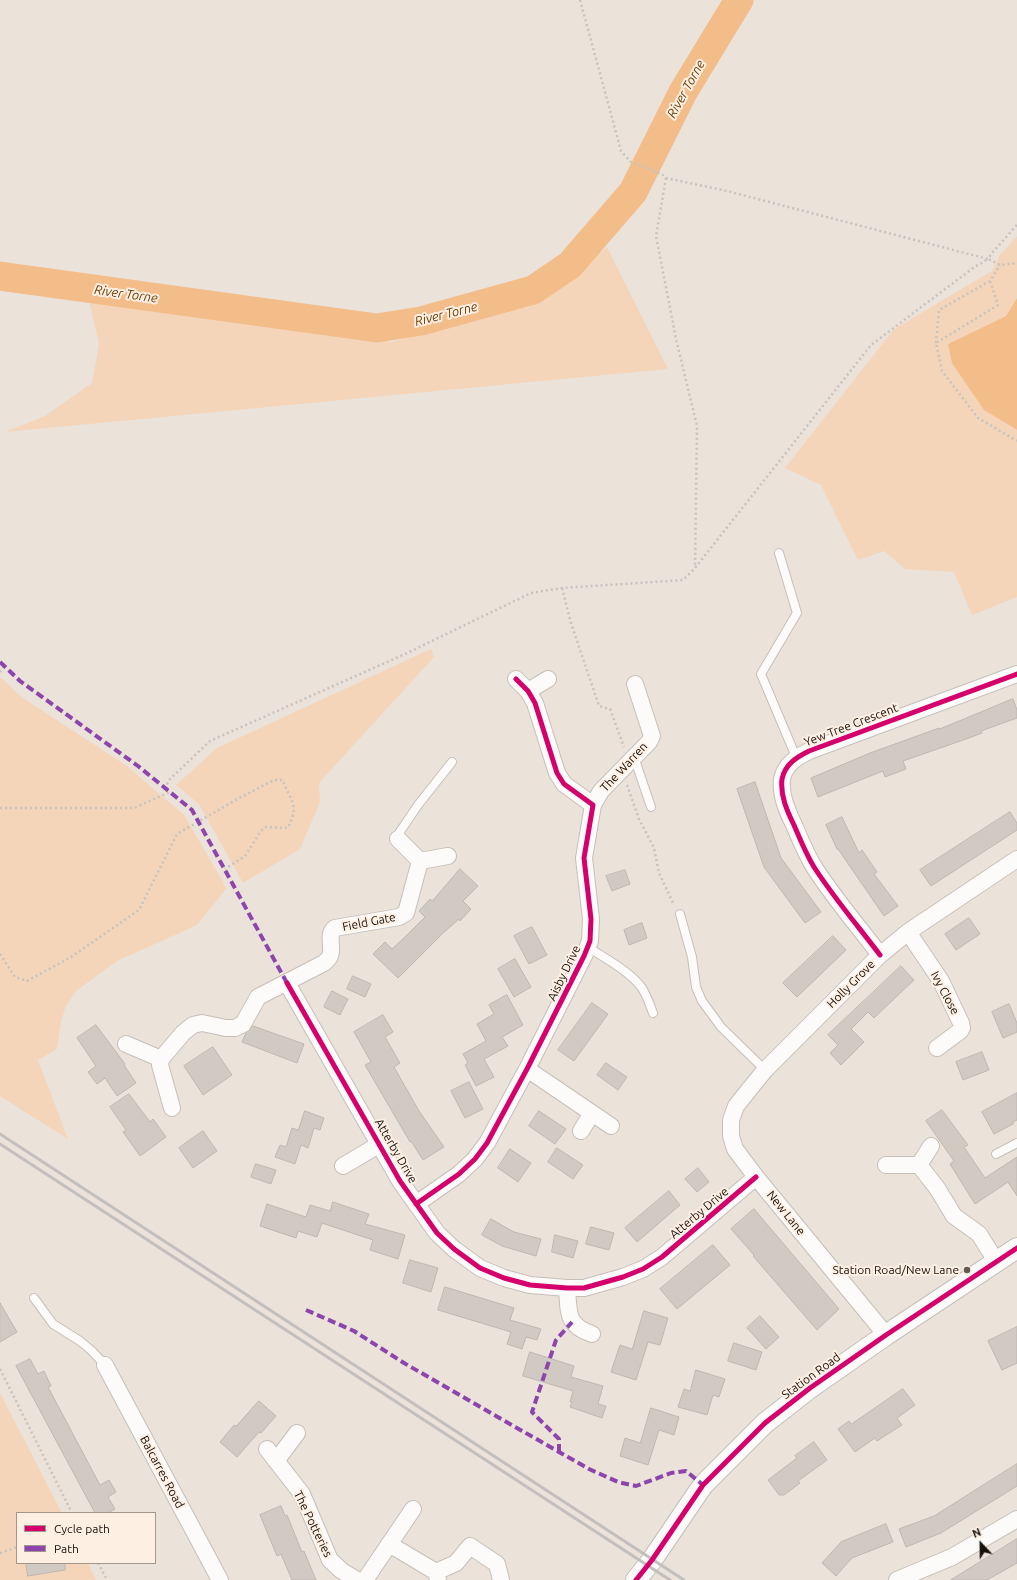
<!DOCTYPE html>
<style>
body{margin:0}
#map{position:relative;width:1017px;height:1580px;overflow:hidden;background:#ebe2da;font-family:Ubuntu,sans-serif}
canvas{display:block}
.legend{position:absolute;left:16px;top:1512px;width:140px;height:52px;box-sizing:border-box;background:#feefe3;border:1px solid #a2968d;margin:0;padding:5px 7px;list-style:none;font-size:12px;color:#17110c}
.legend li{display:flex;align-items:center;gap:8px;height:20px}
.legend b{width:20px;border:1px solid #a2968d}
.north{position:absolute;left:961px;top:1524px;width:40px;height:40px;-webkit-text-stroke:3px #feefe3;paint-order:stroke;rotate:338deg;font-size:11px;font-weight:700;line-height:16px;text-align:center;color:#17110c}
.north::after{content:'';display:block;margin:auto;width:14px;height:18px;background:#17110c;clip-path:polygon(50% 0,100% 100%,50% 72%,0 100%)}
</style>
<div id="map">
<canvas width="1017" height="1580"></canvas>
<ul class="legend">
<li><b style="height:5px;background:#d6006c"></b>Cycle path</li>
<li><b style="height:5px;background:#8e44ad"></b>Path</li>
</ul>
<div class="north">N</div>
</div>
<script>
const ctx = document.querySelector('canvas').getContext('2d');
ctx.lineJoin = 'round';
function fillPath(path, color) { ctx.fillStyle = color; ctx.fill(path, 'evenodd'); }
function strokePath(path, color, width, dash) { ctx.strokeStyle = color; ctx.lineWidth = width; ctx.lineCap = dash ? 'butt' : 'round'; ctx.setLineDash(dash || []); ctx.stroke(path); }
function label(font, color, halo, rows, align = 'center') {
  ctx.font = font + ' Ubuntu,sans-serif'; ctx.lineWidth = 4; ctx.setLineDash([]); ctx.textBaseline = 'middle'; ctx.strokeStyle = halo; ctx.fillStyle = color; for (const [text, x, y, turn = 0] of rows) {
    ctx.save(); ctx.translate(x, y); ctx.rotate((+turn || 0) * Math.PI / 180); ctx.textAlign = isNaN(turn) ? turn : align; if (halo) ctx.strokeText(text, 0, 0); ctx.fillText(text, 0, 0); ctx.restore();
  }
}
const green = new Path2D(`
 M1017,236V298L1006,316L948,344L984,410L1017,430V597L972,615L954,572L905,569L884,551L858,560L821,485L785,468L894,329L992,271L1000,255Z
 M607,247L668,369L5,432L45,416L92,383L99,344L87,292L392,342L552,292Z
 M431,649L434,657L319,783L320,802L300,849L243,883L199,804L176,785L217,748Z
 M0,677L23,698L127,766L184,815L222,880L226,889L197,925L117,961L76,991L66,1006L61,1021L57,1049L38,1060L68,1139L0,1096Z
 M0,1393L62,1513H17V1563H88L96,1580H0Z`);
const water = new Path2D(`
 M1017,298V430L984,410L952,363L948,344L1006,316Z`);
const river = new Path2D(`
 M0,276L377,328L421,321L533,290L570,265L633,192L683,92L739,0`);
const building = new Path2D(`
 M1013,699L1017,710V718L981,731L982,733L969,738L903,761L906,769L885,777L883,771L818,797L811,778L870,753L939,728V729Z
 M755,782L781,858L821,912L805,923L764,867L737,789Z
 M1010,812L1017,823V830L931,886L920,870Z
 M842,817L859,853L862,850L877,872L874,874L898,906L884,916L838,849H837L826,825Z
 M460,869L478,886L463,901L471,909L460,921L459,919L442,934L398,978L373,954L385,942L392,949L407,935L425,917L419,911L430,899L432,901Z
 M625,870L630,884L612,891L606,876Z
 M969,918L980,934L956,950L945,934Z
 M642,923L647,938L629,945L624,930Z
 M532,927L547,955L529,964L514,936Z
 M833,936L846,950L797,997L783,983Z
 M515,959L531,987L514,997L498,969Z
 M901,966L914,980L874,1018L868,1012L851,1029L864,1042L841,1065L830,1053L838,1045L828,1035Z
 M353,976L371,984L365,997L347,989Z
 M332,991L348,999L340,1015L324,1007Z
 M507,995L523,1025L502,1037L508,1046L484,1059L494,1077L476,1086L465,1065L468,1063L463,1054L486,1041L477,1024L494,1014L489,1005Z
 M592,1003L608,1014L574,1061L558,1050Z
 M1009,1004L1017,1023V1032L1003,1038L992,1012Z
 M383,1015L393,1032L385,1037L400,1063L394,1067L419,1111L444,1147L423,1160L411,1141L410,1142L365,1065L371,1062L354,1032Z
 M96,1025L125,1064L124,1065L136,1083L117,1096L105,1078L97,1084L88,1072L96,1066L77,1038Z
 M253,1026L304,1044L297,1063L242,1042L246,1033Z
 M213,1047L232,1075L203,1095L184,1066Z
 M982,1052L989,1070L963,1080L956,1062Z
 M606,1063L627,1077L618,1090L597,1075Z
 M469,1082L483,1109L465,1118L451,1091Z
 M1017,1093V1120L1013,1122V1124L994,1134L982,1112Z
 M129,1094L150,1122L153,1119L166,1137L140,1156L123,1132L126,1130L110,1107Z
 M942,1110L968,1145L964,1147L985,1178L1017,1157V1196L1008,1182L975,1204L950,1164L954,1161L926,1121Z
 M305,1111L324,1118L320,1130L314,1128L308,1148L301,1145L295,1164L275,1157L280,1145L286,1147L292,1128L298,1130Z
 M539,1111L566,1129L555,1144L529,1126Z
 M203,1131L217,1151L193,1168L179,1148Z
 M557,1148L583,1165L573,1179L548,1162Z
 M510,1149L531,1163L518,1182L498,1168Z
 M256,1164L276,1170L271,1184L251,1177Z
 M698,1168L709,1182L697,1192L685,1179Z
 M669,1191L680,1205L637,1242L625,1228Z
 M333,1202L369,1214L365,1224L405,1235L398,1259L370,1250L373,1240L322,1223L317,1237L298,1231L296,1238L260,1226L267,1204L306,1217L310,1205L330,1211Z
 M754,1209L839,1309L817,1330L753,1256L754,1255L731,1229Z
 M491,1219L514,1232L541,1239L536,1256L502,1246L482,1235Z
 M591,1227L614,1233L609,1250L586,1244Z
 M555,1235L578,1241L573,1258L552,1252Z
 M713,1245L730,1265L677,1309L660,1289Z
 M410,1260L438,1268L431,1292L403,1283Z
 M445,1287L514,1308L510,1320L541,1329L537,1340L526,1337L522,1349L507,1344L511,1332L438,1310Z
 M0,1303L17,1332L0,1342Z
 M644,1311L668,1318L660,1345L648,1342L636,1380L611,1372L620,1345L632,1349Z
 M760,1316L779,1337L766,1349L747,1328Z
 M1017,1327V1363L1002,1370L988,1341Z
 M734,1343L762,1352L756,1370L728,1361Z
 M530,1352L574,1366L571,1377L603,1386L598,1404L606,1406L602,1418L570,1407L572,1402H570L573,1391L523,1376Z
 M30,1359L38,1374L44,1371L51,1386L48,1387L100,1485L109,1480L116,1492L108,1497L115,1509L108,1513H95L16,1366Z
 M696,1370L725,1379L719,1397L713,1395L707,1415L678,1407L684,1389L690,1391Z
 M903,1389L915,1405L897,1418L902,1425L877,1441L875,1438L855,1452L838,1429L849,1421L851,1424Z
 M259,1401L276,1416L261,1433L259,1432L237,1457L220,1442L234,1425L236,1426Z
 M651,1408L679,1417L674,1435L659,1430L648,1465L620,1456L625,1438L640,1443Z
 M814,1442L827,1460L798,1481L800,1483L784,1495H779L768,1480L797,1458L795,1456Z
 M1017,1464V1486L941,1533L906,1547L899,1529L934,1516Z
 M281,1506L285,1516L287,1515L302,1552L304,1551L316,1580H292L281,1554L277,1556L260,1515Z
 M886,1524L893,1542L852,1558L836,1576L822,1563L841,1542Z
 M1017,1539V1563L987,1580H951Z
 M26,1563H65V1570L28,1576Z`);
const path = new Path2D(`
 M580,0L621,151L631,162L662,174L666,178L727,191L988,259L992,253L1017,225
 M666,178L656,236L676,339L697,426L695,568
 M990,281L998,305L936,343L942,371L978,418L1017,441
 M936,343L939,310L990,281L1000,265
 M562,588L571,623L599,706L610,709L624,747
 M0,672L4,666
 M627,785L639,819L654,848L659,873L674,905
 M165,789L169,780L210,741L405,654L531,593L562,588L683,580L695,568L871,345L973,268L988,259L1000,265L1017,263
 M0,808H134L170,792
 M0,954L15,977L27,981L71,957L139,910L177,834L241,797L274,780H283C290,802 300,803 288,828L266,827L261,831L245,856L225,869
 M0,1369L72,1513
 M0,1553L17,1547
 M98,1563L107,1580`);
const service = new Path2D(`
 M779,553L797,613L761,674L796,757
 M634,757L651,807
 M398,839L399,833L418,805L452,762
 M680,914L692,957L696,987L702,1001L721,1027L765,1070
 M588,947C604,958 630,971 642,988C647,996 650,1005 653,1013
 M996,1154L1017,1143
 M34,1298L53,1324L80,1341L92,1351L105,1365`);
const minor = new Path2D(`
 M528,691L548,679
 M593,805L601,791L649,742L652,736L635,684
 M398,839L420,861L448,856
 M908,932L941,981L961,1023L962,1028L960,1031L937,1048
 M880,955C858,926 834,898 814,867C806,854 800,839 794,825C787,811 780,795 782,779C785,764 797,757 809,751L1017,674
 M287,983L400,1181L437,1233L454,1249L480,1268L504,1278L530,1285L567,1288H584L623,1277L643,1269L662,1257L756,1177
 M126,1044L161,1059
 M527,1069L611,1126
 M172,1108L160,1065L161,1059L183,1033L193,1025L202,1023L226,1028H235L243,1024L258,997L324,963C326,961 329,959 330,956C334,948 326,934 335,928L399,917L406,913L420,861
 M581,1131L592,1113
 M931,1146L919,1165L937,1188L954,1216L979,1234L996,1261
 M886,1165H919
 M343,1166L380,1144
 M416,1204L459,1174L475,1159L487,1143L527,1069L584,956L590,941L591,919L584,858L593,805L564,784L557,773L535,703L528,691L516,679
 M567,1288C569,1313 566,1325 592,1334
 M886,1335L756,1177L735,1149L731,1136V1120L736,1106L765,1070L880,955L908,932L1017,859
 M105,1365L220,1580
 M267,1449L302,1494L330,1560L342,1571L357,1580
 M276,1461L297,1433
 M389,1544L436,1572
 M365,1580L413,1509
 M438,1580L436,1572L456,1563L470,1546L497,1564L501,1580
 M897,1580L952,1557L1017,1519`);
const tertiary = new Path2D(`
 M636,1580L652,1560L703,1485L765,1423L810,1388L886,1335L1017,1248`);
const rail = new Path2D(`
 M0,1134L684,1580
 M0,1144L670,1580`);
const quiet = new Path2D(`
 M0,662L20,681L138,766L192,810L287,983
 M306,1310L354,1331L404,1363L496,1416L589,1469L618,1482L636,1486L671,1473L686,1471L703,1485
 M559,1452V1439L532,1412L556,1340L572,1322`);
const cycleway = new Path2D(`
 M880,955C858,926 834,898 814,867C806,854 800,839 794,825C787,811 780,795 782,779C785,764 797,757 809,751L1017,674
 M287,983L400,1181L437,1233L454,1249L480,1268L504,1278L530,1285L567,1288H584L623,1277L643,1269L662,1257L756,1177
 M416,1204L459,1174L475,1159L487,1143L527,1069L584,956L590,941L591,919L584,858L593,805L564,784L557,773L535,703L528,691L516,679
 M636,1580L652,1560L703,1485L765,1423L810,1388L886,1335L1017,1248`);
const markers = [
 [967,1270,4,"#615a54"]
];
const streetNames = [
 ["Yew Tree Crescent",851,725,-21],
 ["The Warren",624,767,-47],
 ["Field Gate",369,922,-11],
 ["Aisby Drive",564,973,-64],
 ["Holly Grove",851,984,-45],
 ["Ivy Close",945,993,62],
 ["Atterby Drive",396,1151,60],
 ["Atterby Drive",699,1213,-40],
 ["New Lane",786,1213,51],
 ["Station Road",811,1376,-36],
 ["Balcarres Road",162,1472,62],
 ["The Potteries",313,1524,64]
];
const poiNames = [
 ["Station Road/New Lane",959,1270]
];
const waterNames = [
 ["River Torne",686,89,-61],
 ["River Torne",126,294,8],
 ["River Torne",446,314,-14]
];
fillPath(green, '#f4d5b9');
fillPath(water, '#f3bd8a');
strokePath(river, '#f3bd8a', 29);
fillPath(building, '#d1cac3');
strokePath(building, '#beb7b1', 1);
strokePath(service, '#c6bfb9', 10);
strokePath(minor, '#c6bfb9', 18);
strokePath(tertiary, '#c6bfb9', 22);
strokePath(path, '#c6c3c0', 2.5, [2, 3]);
strokePath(service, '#fcfbf9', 8);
strokePath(minor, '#fcfbf9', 16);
strokePath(tertiary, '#fcfbf9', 20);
strokePath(rail, '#c2bfbd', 3);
strokePath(quiet, '#8e44ad', 4, [8, 4]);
strokePath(cycleway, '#d6006c', 5);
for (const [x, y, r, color] of markers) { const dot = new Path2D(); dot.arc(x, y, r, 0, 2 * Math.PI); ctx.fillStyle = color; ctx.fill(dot); strokePath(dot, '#feefe3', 1.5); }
label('12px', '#17110c', '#feefe3', streetNames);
label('12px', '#17110c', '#feefe3', poiNames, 'right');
label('italic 13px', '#6c3d04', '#feefe3', waterNames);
</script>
